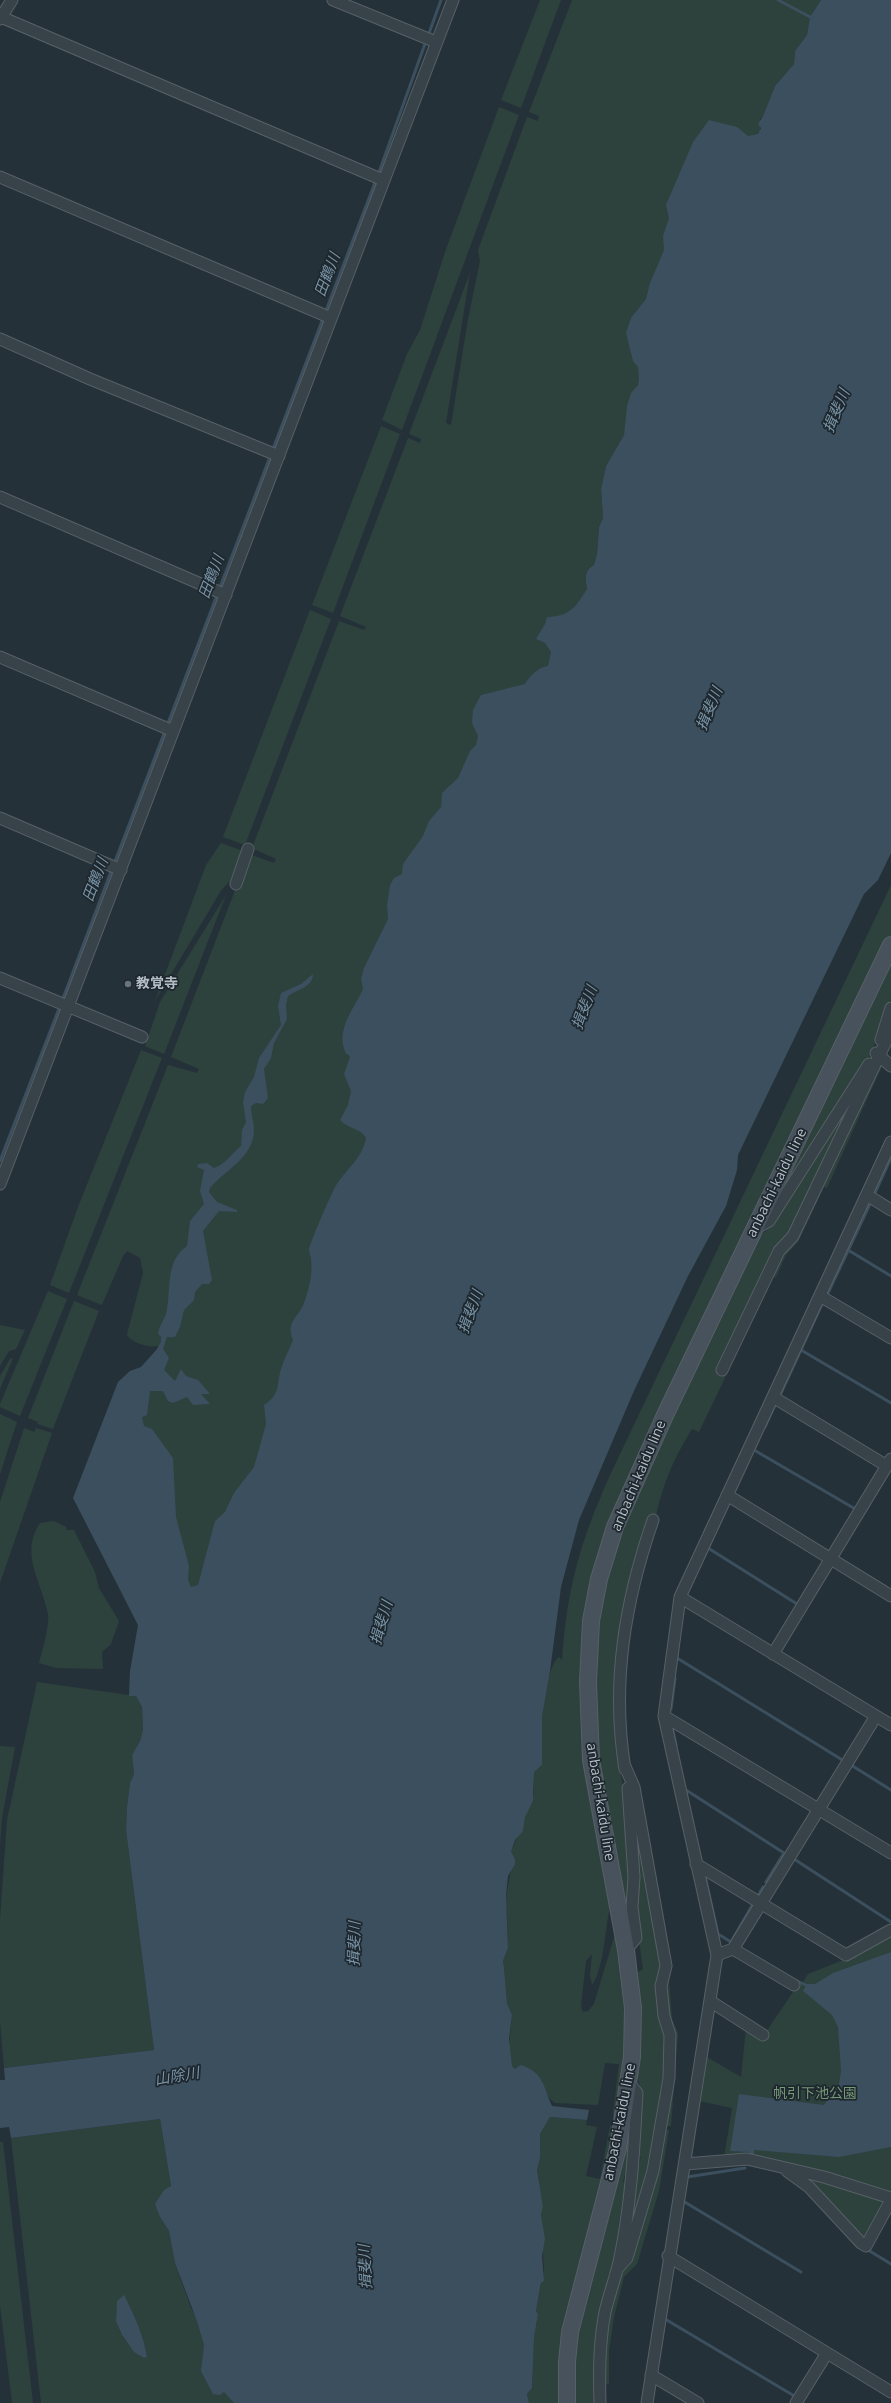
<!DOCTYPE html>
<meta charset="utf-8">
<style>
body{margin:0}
canvas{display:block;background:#253138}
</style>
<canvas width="891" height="2403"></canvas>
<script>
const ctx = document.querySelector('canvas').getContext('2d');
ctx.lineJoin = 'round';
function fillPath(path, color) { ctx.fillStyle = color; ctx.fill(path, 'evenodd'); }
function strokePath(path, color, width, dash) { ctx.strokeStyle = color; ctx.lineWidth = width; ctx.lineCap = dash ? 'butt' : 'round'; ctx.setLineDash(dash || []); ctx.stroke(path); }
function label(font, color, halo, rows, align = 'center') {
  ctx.font = font + ' "Open Sans","Noto Sans JP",sans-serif'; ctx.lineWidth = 3.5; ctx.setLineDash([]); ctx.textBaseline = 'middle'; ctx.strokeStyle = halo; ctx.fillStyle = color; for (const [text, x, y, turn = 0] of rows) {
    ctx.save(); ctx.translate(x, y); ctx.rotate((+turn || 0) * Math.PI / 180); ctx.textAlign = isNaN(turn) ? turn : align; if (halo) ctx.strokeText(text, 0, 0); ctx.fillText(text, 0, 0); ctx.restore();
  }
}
const green = new Path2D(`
 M540,0H561L521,108L501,100Z
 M572,0H821L810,17L807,35L795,51L794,64L775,86L763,116L760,119V131L728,180L627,420L624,435L606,466L601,489L603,518L599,527L597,554L594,565C583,571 586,579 587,589L376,1131L276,1428L192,1599L140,1428L146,1396L153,1388L158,1346C150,1348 130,1343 127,1334L143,1273L140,1258L127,1251L123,1256L102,1305L77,1295L168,1065L197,1073L199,1069L171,1057L249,854L274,863L276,859L252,848L339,621L364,630L366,627L340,616L408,438L420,443L421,439L409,434L470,273L446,423L451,425L468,319L480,261L478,250L527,117L538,121L539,116L529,112Z
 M499,107L519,115L402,430L382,420L407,354L420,330L445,252Z
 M381,426L400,434L333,613L312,605Z
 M310,610L331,619L245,845L223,837Z
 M221,843L243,851L232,879L222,889L155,1001L206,865Z
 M891,885V935L749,1230L587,1611L610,1907C605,1927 604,1969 592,1985L590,1975L592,1954L586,1961L581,2006L583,2012L588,2011L594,2004L615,1934L617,1937L627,2007L628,2053L620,2115L613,2114L619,2064L605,2063L598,2105L555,2103C541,2094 548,2078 528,2071C523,2069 520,2067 515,2069L512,2066L509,2048L512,2015L507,2003L504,1967L503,1961L508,1948L507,1912L505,1904L511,1869V1852L534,1795V1772L542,1765C542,1754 540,1744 540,1734C540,1719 547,1665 559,1657L562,1660C567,1586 581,1540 611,1473Z
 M226,895L164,1054L145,1046L160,1002Z
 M891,957V998L872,1052L769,1218Z
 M141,1050L162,1058L69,1293L50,1285L78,1207Z
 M878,1064H883L827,1188L824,1187L798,1242L786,1255L776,1277L773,1278L699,1432L692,1429C672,1462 663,1483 655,1521L649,1519C635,1561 624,1601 619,1645C610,1721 626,1799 631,1875C632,1895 630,1915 631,1935L628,1938L595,1749L593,1682L598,1615L605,1580L623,1522L759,1236L770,1228L866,1073L868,1074L790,1235L777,1249L720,1370L724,1372L783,1250L795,1237Z
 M48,1291L67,1299L20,1416L0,1407V1404Z
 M74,1301L99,1311L53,1429L37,1424L38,1422L28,1418Z
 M0,1325L25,1330L16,1349L9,1351L0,1366Z
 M13,1358L0,1389V1376L10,1359Z
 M0,1414L17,1422L0,1474Z
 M24,1428L34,1432L36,1428L52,1433L0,1583V1502Z
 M54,1521L66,1527L67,1530H74L95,1572L99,1588L119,1621L111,1644L102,1652L103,1669L56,1668L39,1663C42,1651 50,1625 48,1614C42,1583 19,1553 40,1523Z
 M37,1682L136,1696L142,1707L143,1730L140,1741L132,1755L134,1774L130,1783L127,1807L126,1830L154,2050L4,2068L0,2021V1920L7,1820Z
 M0,1746L15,1747L2,1818L0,1846Z
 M631,1791L662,1966L667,2032L665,2077L650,2167L623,2258L632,2190L641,2157L636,2156L641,2091L636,2070L634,1975L643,1969L635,1913Z
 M891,1935V2196L724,2158L732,2108L699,2101L705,2056L741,2077L746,2028L762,2038L797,1986L803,1982L808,1974L846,1959Z
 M668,1967L672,2019L678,2033L671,2126H667L666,2130H669L659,2191L637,2264L624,2277L614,2317L609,2351V2384L602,2383L604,2340L620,2271L629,2262L670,2079L664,1985Z
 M630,2111V2152L623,2182L627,2184L596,2403H572L577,2326Z
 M550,2117L587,2120L586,2125L597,2127L586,2176L600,2179L610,2126L618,2127L562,2403H529L527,2394L532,2388L534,2338L538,2314L536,2311L544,2270L541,2215L543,2206L537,2170L540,2158V2134Z
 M160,2119L171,2187L160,2217L169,2231L175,2263L191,2308L248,2403H41L11,2138ZM118,2304L131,2309C138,2324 145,2340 147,2357L144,2358C126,2346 112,2326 118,2304Z
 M0,2142H3L33,2403H12L0,2305Z
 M814,2178L886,2199L866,2240H862L812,2186Z`);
const water = new Path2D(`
 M821,0H891V853L878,880L864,894L738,1155L737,1170L726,1206L688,1276L633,1393L579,1520L561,1587L550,1671L542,1716V1765L534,1772L533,1801L525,1817L523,1831L515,1840L511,1852L515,1859V1864L508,1876L506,1896L508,1948L503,1961L504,1967L507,2003L512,2015L509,2039L512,2066L515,2069L521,2065C544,2073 543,2086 552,2106L589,2110L587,2120L550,2117L540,2134V2158L537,2170L543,2206L541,2215L545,2239L542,2256L544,2281L541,2283L536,2311L538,2314L534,2338L532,2388L527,2394L529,2403H234L224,2392L220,2395L213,2394L201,2371L204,2345L197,2321L175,2263L169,2231L160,2217L155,2204L164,2190L171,2186L160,2119L11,2138L9,2127L0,2128V2080H5L4,2068L154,2050L126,1830L127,1807L130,1783L134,1774L132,1755L140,1741L143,1730L142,1707L136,1696H129L130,1671L138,1625L73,1498L118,1382L130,1371L141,1367L157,1349L161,1342V1336L158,1334C159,1326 164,1320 166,1314C172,1290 164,1262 187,1246L190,1221L204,1204L200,1191L204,1170L197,1167L198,1164L207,1163L214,1168C227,1163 231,1154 241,1146L242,1130L246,1122L243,1102L245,1092L254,1077L259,1058L281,1025L278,1006L281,993L301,984L313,974C313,987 297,990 288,996L286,1005L287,1019L274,1043L271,1058L264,1069L268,1098L263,1104L256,1103L251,1106C251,1114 254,1123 254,1131C253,1158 225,1170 210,1188L209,1192L217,1202L237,1210V1212L219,1211L203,1231L212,1280L209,1284H202L195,1292L194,1300L184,1310L180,1327L175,1337H167L163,1349L169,1358L164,1370L175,1381L181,1369L186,1376L198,1380L210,1394H201L210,1404L193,1405L187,1397L173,1403L168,1401L163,1391H150L147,1415L142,1417L144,1426L152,1429L173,1458L176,1517L189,1566L188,1580L191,1587L198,1585L215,1521L225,1512L234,1493L254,1467L266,1424L264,1405C281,1393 276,1386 281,1369C284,1359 289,1350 293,1340C285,1322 299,1317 304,1303C309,1289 313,1273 311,1259C311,1256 309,1253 309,1250C308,1247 330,1197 333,1191C342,1172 363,1159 366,1138C361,1128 348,1129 340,1120L348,1105L351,1091L344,1074L350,1057C348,1053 346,1056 345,1051C336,1029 354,1009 363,989L361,979L364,968L388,919L387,905L390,885L394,878L402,874L403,864L423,836L429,821L441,807L442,793L458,778L470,751L476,745L478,736L472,723L473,710L481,695L525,684C529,677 538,667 548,666L551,652L545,643L536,639L545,624L547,617C570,616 575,608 587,589C586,579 583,571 594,565L597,554L599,527L603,518L601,489L606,466L624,435L627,406L631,393L638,385L639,379L638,367L633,361L626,333L631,318L646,299L650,283L664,250L663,236L669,218L666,205L693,142L709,120L737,127L748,136L758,134L761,128L758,124L763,116L775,86L794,64L795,51L807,35L810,17Z
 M891,1952V2147L839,2157L754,2150V2156L750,2155L749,2152L730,2151L739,2094L824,2105L839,2084L841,2071L838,2027L832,2015L803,1991L807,1984H815L833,1973Z
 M124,2295C134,2315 144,2335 147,2357L144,2358L134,2352L122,2335L116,2321L117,2301Z`);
const stream = new Path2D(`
 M778,0L812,18
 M428,36L441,0
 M378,175L426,41
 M114,864L376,180
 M62,1001L112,869
 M0,1161L60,1006
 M875,1193L891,1158
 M848,1250L891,1276
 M828,1293L870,1204
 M801,1350L891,1403
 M781,1393L822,1304
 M765,1427L775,1405
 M754,1450L857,1510
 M708,1548L797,1604
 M677,1658L844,1761
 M671,1709L675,1678
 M672,1727L676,1745
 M851,1765L891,1790
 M686,1790L784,1853L766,1882
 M794,1859L891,1922
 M705,1876L718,1934L731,1942
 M758,1896L763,1887
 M731,1942L753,1904
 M795,1980L810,1987
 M687,2177L745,2168
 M683,2201L801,2272
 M868,2250L891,2264
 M665,2319L796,2397`);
const street = new Path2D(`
 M333,0L436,42
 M1,17L383,180
 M0,19L12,0
 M0,177L331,318
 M0,339L90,379L279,456
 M0,497L226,595
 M0,657L173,731
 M0,818L121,870
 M236,884L248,849
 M0,978L142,1037
 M881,1040L891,1008
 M876,1053L891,1066
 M0,1184L453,0
 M867,1195L891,1210
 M756,1228L769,1221L869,1064
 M820,1296L891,1338
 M722,1370L779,1251L793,1236L891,1031
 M773,1397L887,1466
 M727,1495L891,1596
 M680,1597L876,1716L733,1949L717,1955
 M773,1654L891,1459
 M664,1716L891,1853
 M876,1716L891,1725
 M625,1769C611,1683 625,1601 653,1520
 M696,1864L846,1955L891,1930
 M733,1949L794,1985
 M626,1950L636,1938L632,1907L634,1877L628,1788
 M710,2001L763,2035
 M685,2164L747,2159L824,2177L891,2198
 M787,2171L809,2187L861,2243L866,2246L891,2200
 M668,2256L891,2392
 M618,2268L627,2258L653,2171L669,2078L670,2035L664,2016L661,1986L666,1966L634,1787L624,1764
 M651,2375L698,2403
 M600,2403C599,2372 599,2343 605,2312C609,2295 615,2279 619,2262C631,2207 634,2150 637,2093L630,2084
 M647,2403L717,1955L664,1716L680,1597L891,1142
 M796,2403L827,2353`);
const secondary = new Path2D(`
 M567,2403V2362L570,2332L618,2148L632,2057L633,2008L626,1950L591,1760L588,1682L591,1621L599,1579L615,1527L666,1413L891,945`);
const markers = [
 [128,984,4,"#6b7280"]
];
const poiNames = [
 ["教覚寺",136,984]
];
const streetNames = [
 ["anbachi-kaidu line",777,1183,-64],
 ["anbachi-kaidu line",639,1476,-67],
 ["anbachi-kaidu line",600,1802,81],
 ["anbachi-kaidu line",620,2122,-79]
];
const parkNames = [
 ["帆引下池公園",815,2094]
];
const waterNames = [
 ["田鶴川",328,275,-69],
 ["揖斐川",837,411,-67],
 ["田鶴川",212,577,-69],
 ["揖斐川",710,709,-67],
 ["田鶴川",96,880,-69],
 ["揖斐川",585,1008,-69],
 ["揖斐川",471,1312,-70],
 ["揖斐川",382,1623,-74],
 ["揖斐川",355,1944,-89],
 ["山除川",177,2077,-10],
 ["揖斐川",366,2267,-93]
];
fillPath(green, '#2d413d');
fillPath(water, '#3b4f5e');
strokePath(stream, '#3b4f5e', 3);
strokePath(street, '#576067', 13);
strokePath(secondary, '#576067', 18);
strokePath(street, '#384249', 11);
strokePath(secondary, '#47525c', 16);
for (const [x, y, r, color] of markers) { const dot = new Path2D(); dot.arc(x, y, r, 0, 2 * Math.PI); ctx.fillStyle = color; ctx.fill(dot); strokePath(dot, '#1e272e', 1.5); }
label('bold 14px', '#b4bdc5', '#1e272e', poiNames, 'left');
label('14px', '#b4bdc5', '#1e272e', streetNames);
label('14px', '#759877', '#1e272e', parkNames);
label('italic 15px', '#7893a5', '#1e272e', waterNames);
</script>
